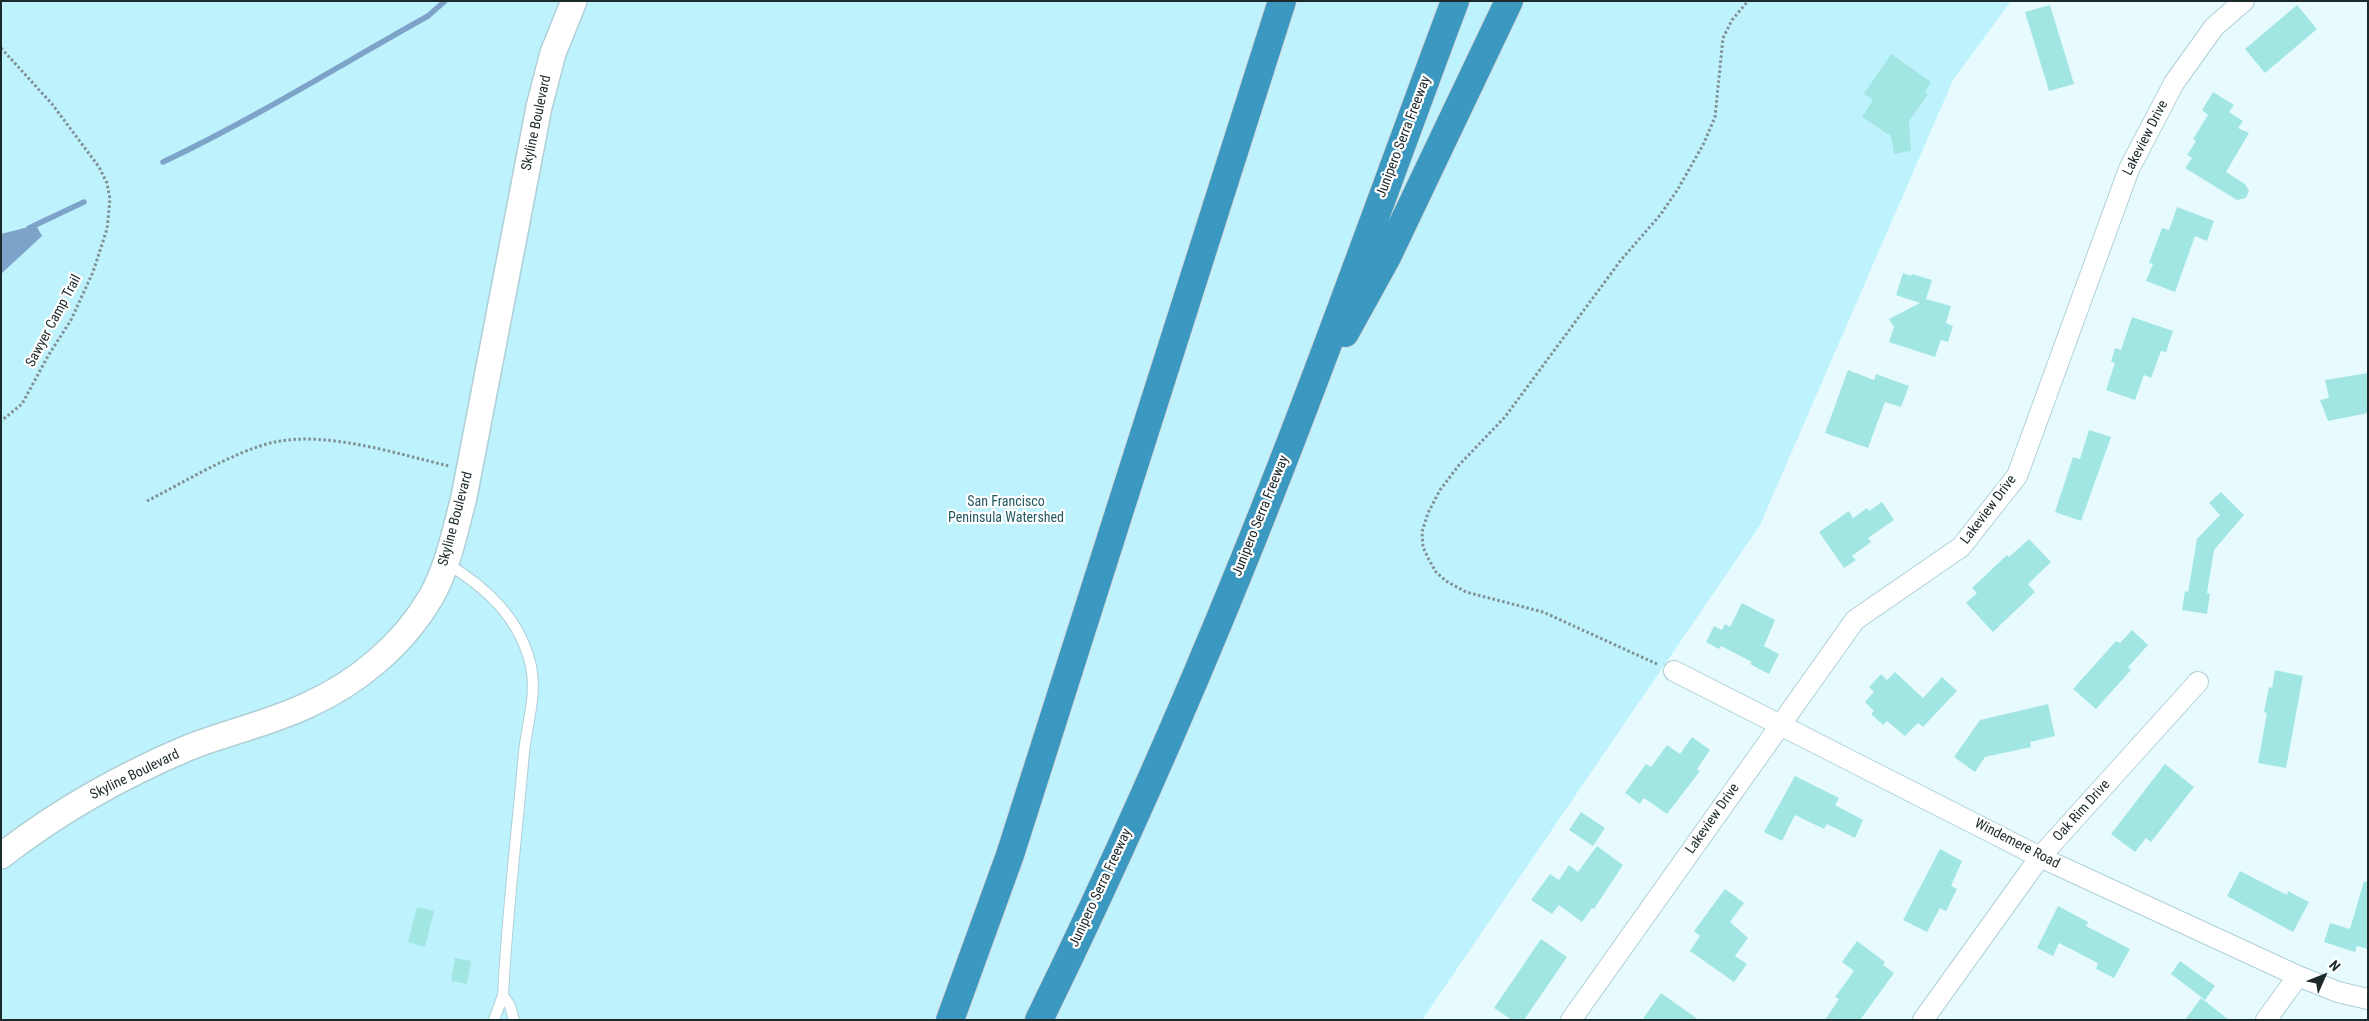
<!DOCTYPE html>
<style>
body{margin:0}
#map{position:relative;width:2369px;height:1021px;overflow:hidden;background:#e7fbff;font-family:"Roboto Condensed",sans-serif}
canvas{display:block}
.frame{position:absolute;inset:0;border:2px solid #1d2a2c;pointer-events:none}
.north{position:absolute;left:2299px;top:951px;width:50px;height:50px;-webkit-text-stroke:4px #fff;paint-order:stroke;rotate:46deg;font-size:14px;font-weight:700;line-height:20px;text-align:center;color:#1d2a2c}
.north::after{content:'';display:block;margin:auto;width:18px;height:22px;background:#1d2a2c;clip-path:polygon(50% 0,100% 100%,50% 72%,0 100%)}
</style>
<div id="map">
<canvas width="2369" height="1021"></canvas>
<div class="frame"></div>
<div class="north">N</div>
</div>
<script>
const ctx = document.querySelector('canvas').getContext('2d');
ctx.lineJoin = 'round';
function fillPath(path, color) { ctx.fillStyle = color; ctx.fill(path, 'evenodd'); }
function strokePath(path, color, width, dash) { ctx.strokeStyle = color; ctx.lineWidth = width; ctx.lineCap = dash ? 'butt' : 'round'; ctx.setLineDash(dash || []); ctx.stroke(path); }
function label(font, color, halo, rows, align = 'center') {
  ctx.font = font + ' "Roboto Condensed",sans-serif'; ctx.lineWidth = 4.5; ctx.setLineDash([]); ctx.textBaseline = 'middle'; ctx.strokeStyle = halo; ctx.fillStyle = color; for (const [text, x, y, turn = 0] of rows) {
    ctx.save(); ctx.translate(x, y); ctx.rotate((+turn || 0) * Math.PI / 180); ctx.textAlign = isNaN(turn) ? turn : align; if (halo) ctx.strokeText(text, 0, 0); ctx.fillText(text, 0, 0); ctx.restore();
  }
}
const green = new Path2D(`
 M1,1H2011L1953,80L1760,525L1422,1020H1Z`);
const water = new Path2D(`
 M36,225L42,236L1,274V234Z`);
const stream = new Path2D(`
 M163,162C254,119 340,65 428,16L445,1
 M29,228L84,202`);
const building = new Path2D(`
 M2050,5L2074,84L2049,91L2025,12Z
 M2297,5L2317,29L2265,73L2245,49Z
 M1891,54L1931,82L1925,92L1928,94L1909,121L1911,151L1894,154L1891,136L1862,117L1873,100L1864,94Z
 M2213,92L2234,105L2229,112L2243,121L2238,128L2249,133L2226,172L2245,184L2249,191L2246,198L2237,200L2185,168L2192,158L2187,155L2196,141L2193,139L2208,115L2202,110Z
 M2177,207L2214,221L2207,241L2195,236L2175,292L2146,281L2153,264L2149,263L2162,228L2169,230Z
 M1903,273L1911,276L1912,274L1932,280L1926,299L1951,306L1946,323L1953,326L1948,342L1941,340L1935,357L1889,342L1894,327L1889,319L1920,303L1896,295Z
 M2132,317L2173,331L2166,352L2161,351L2151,378L2144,375L2135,400L2106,390L2115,363L2111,362L2115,348L2121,350Z
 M1848,370L1874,380L1876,374L1909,386L1901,407L1885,402L1868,448L1825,433Z
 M2368,373V413L2328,421L2320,400L2329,398L2325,380Z
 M2089,430L2111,437L2081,521L2055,512L2073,457L2080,459Z
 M2221,492L2244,515L2214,550L2207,593L2210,594L2207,614L2182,610L2185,591L2188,592L2197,539L2220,515L2209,503Z
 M1882,502L1894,520L1868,538L1871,542L1852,556L1856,560L1844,568L1819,532L1849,511L1853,518L1867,508L1869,511Z
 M2029,539L2051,562L2028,584L2035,592L1993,632L1966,603L1977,593L1972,588L2007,555L2009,557Z
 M1742,603L1775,620L1764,646L1779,654L1769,674L1750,664L1752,662L1721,646L1719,649L1706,642L1714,626L1722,630L1725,624L1730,627Z
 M2132,630L2148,645L2128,667L2131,670L2096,709L2073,689L2116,641L2120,643Z
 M2275,670L2303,676L2286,768L2258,763L2267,713L2264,712L2269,687L2272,688Z
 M1895,672L1923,698L1942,677L1957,691L1923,727L1918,723L1905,736L1887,721L1883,725L1871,714L1874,711L1865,702L1874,692L1869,687L1881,674L1887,680Z
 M2048,704L2055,736L2030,742L2031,747L1985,757L1975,772L1954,757L1980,720Z
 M1692,737L1710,750L1697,769L1700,771L1667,814L1644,798L1640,804L1625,793L1646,764L1651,767L1667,745L1680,754Z
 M2165,764L2194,787L2151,842L2146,838L2135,852L2111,834Z
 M1795,776L1839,798L1835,805L1863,820L1855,838L1827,824L1824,829L1795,815L1782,841L1764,832Z
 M1581,812L1605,828L1593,846L1569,830Z
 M1597,846L1623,865L1594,909L1592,908L1582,922L1559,905L1552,914L1531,900L1550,874L1559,880L1569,865L1578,872Z
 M1940,849L1962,861L1951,886L1957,889L1946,911L1940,908L1927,932L1903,920Z
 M2240,871L2287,895L2288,891L2309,902L2293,932L2227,896Z
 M2364,881L2368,882V949L2357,946L2355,952L2324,942L2330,923L2350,929Z
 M1725,889L1744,903L1730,922L1748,938L1735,956L1747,964L1734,982L1690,951L1700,936L1694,931Z
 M2058,906L2088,922L2086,926L2130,949L2114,978L2096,969L2098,963L2059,943L2053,956L2037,948Z
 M417,907L434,911L425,947L408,942Z
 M1541,939L1567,957L1524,1020H1512L1494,1008Z
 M1857,941L1885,962L1883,965L1894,973L1860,1020H1825L1839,999L1835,997L1854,971L1842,962Z
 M455,958L471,961L467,984L451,981Z
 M2180,961L2215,986L2205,1000L2171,974Z
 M1661,993L1699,1020H1642Z
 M2201,998L2229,1020H2185Z`);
const path = new Path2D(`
 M1,48L52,104L99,167L107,183L110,199L107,229L93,272L71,320L48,356L22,404L1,421
 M147,501C183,483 236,450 275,442C327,431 398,454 449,466
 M1657,664L1543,612L1466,592L1446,581L1436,572L1428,558L1423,547L1422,532L1428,513L1440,490L1459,465L1505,417L1621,260L1661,214L1678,189L1704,143L1715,117L1723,38L1732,20L1748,1`);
const service = new Path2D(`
 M446,563C486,587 520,618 531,666C537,695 527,724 524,752C517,833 507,914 503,995L494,1020
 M503,995L510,1006L514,1020`);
const minor = new Path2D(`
 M1674,671L2040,857L2298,976L2338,992L2368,999
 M1571,1020L1855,620L1961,547L2017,476L2129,169L2174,83L2214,27L2244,1
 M1923,1020L2040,857L2198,682
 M2266,1020L2298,976`);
const tertiary = new Path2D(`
 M1,856C59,811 123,775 190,747C229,732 270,723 308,705C357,683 403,645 431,597C448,567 455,531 464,497L539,107L553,53L574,1`);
const motorway = new Path2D(`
 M1345,333L1387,257L1509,1
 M950,1020L1010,855L1282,1
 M1039,1020C1113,869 1181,716 1244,560C1319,375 1385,188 1455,1`);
const streetNames = [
 ["Skyline Boulevard",537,123,-78],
 ["Junipero Serra Freeway",1404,137,-69],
 ["Lakeview Drive",2146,138,-63],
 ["Sawyer Camp Trail",54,321,-62],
 ["Lakeview Drive",1989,510,-53],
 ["Junipero Serra Freeway",1261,516,-68],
 ["Skyline Boulevard",456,519,-75],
 ["Skyline Boulevard",135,775,-26],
 ["Oak Rim Drive",2082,811,-48],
 ["Lakeview Drive",1713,819,-55],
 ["Windemere Road",2017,844,27],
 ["Junipero Serra Freeway",1101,888,-65]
];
const parkNames = [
 ["San Francisco",1006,502],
 ["Peninsula Watershed",1006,518]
];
fillPath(green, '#bef2fd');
fillPath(water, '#7ea3c8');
strokePath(stream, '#7ea3c8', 5.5);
fillPath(building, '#a2e6e3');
strokePath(service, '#afd0d7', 12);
strokePath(minor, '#afd0d7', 22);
strokePath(tertiary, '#afd0d7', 28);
strokePath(motorway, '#d6d9d9', 30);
strokePath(path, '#809093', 3, [2.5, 2.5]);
strokePath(service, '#fff', 10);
strokePath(minor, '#fff', 20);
strokePath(tertiary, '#fff', 25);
strokePath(motorway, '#3a98c1', 28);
label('14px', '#1d2a2c', '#fff', streetNames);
label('14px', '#225963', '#fff', parkNames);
</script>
